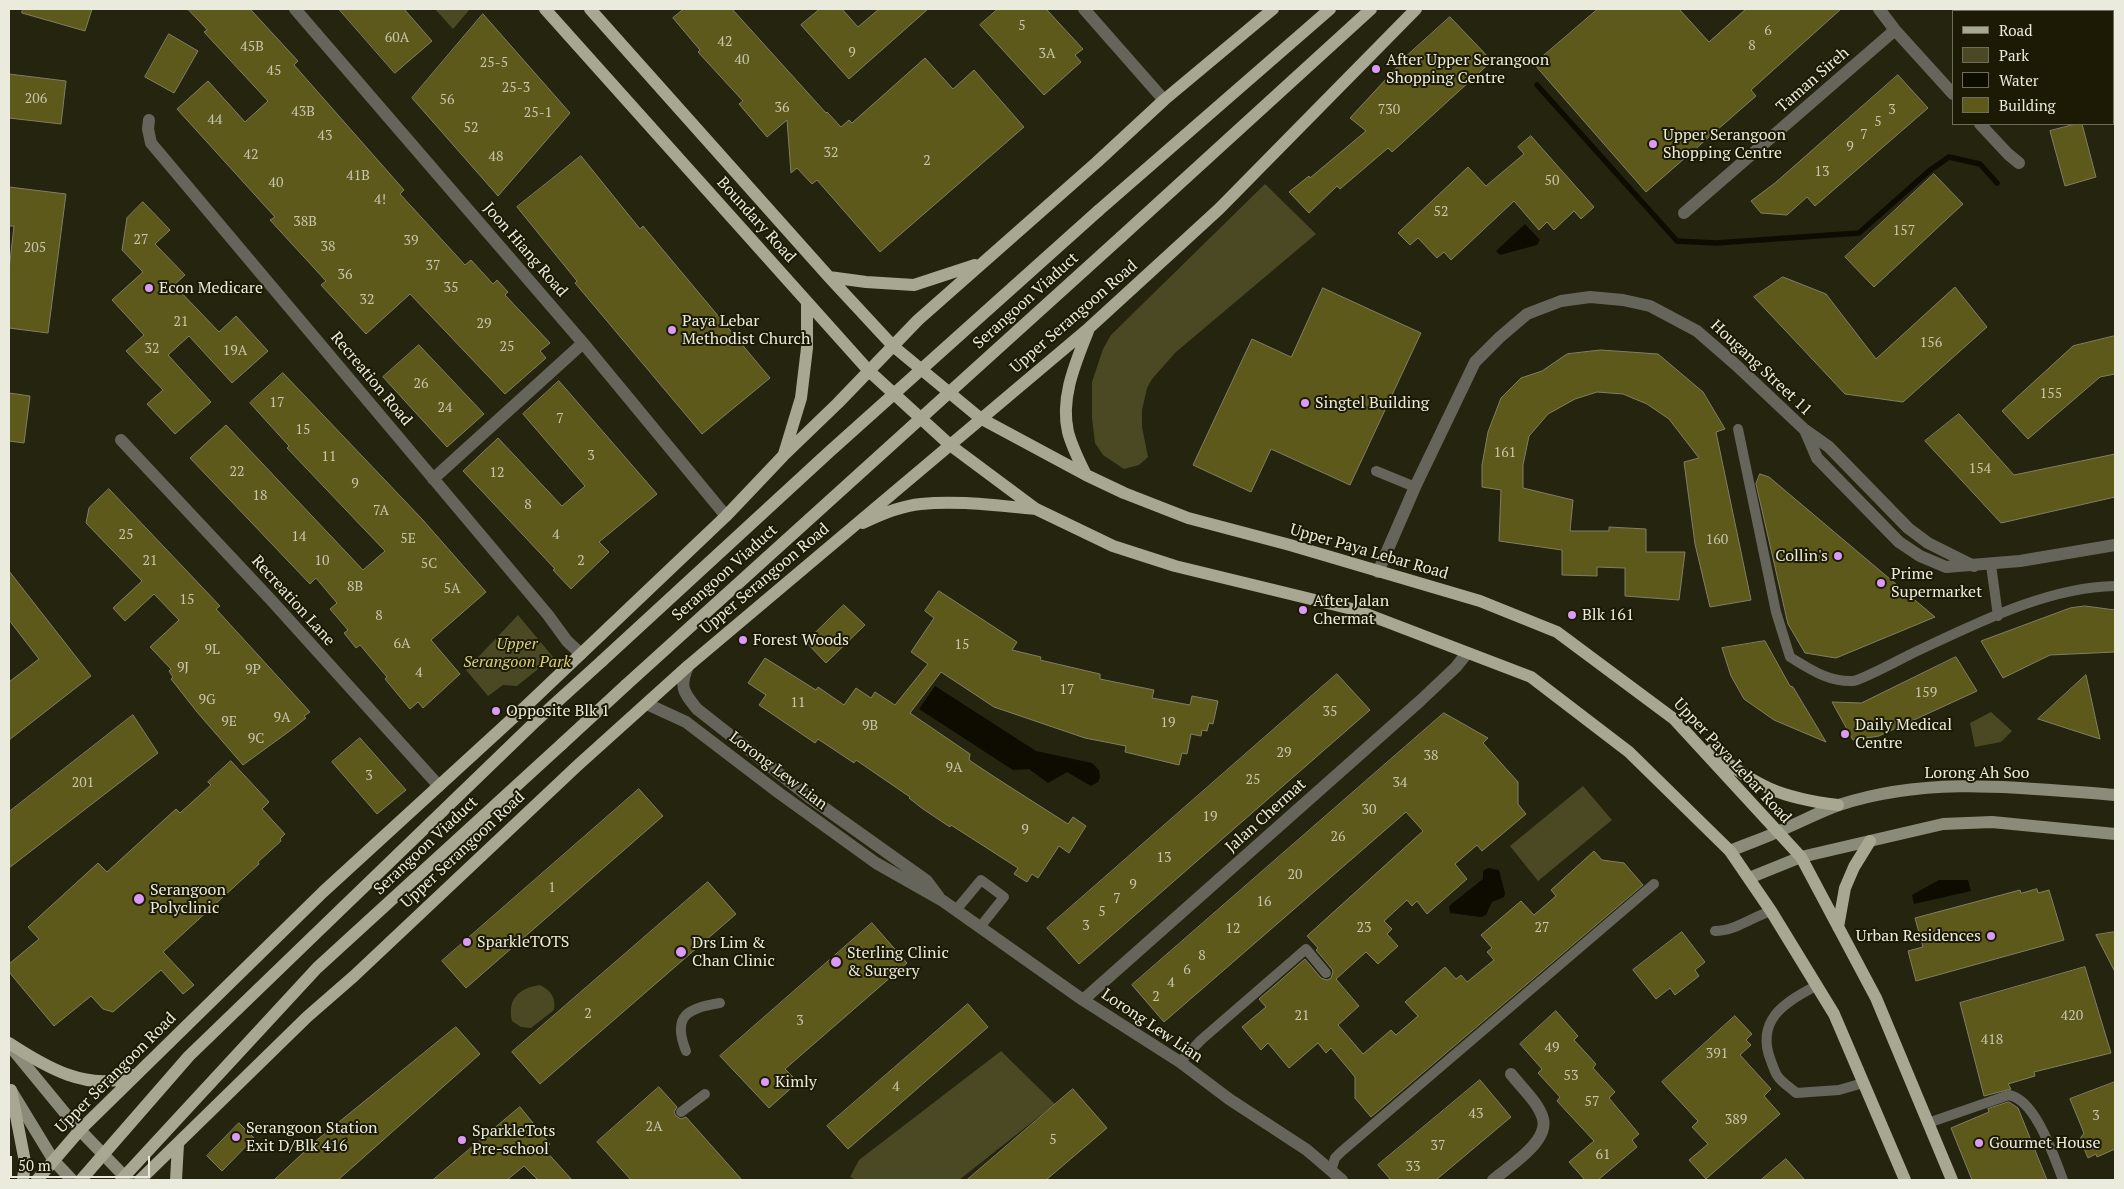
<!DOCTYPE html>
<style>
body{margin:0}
#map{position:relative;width:2124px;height:1189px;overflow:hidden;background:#25240e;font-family:"PT Serif",serif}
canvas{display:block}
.frame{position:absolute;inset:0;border:10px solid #ebebdd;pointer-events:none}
.legend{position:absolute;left:1952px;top:10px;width:162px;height:115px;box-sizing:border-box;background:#1c1a05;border:1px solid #6f6e5b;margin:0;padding:6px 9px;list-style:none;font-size:15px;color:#ebebdd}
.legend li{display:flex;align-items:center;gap:10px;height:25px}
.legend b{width:25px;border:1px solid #6f6e5b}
.scale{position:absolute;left:10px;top:1156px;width:140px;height:22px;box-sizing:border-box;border:2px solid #ebebdd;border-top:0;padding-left:6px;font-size:15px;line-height:18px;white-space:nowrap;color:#ebebdd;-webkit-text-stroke:4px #1c1a05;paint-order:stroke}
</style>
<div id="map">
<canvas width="2124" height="1189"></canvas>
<div class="frame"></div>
<ul class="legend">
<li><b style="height:6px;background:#a8a892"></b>Road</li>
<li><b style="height:14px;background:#4b4923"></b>Park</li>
<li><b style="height:14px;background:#0e0c00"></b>Water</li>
<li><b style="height:14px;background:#5d591b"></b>Building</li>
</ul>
<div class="scale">50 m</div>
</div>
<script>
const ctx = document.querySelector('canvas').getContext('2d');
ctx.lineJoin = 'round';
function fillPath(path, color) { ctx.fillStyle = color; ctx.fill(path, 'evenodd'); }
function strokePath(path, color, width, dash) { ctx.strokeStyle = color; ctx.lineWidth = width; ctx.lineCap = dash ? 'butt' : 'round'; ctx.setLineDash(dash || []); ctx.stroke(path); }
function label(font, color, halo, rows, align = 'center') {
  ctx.font = font + ' "PT Serif",serif'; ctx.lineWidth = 4; ctx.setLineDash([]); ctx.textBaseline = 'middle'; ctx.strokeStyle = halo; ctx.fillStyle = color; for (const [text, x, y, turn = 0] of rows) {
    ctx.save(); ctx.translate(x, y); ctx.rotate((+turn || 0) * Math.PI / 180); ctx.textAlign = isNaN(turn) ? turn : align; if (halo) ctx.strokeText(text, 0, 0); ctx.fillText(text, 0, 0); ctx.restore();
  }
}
const green = new Path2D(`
 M435,9H470L453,29Z
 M1265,184L1316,234L1176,352L1152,379L1147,388L1142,410V427L1148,457L1139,465L1124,469L1103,455L1095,443L1092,418V382L1103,349L1111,335Z
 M518,615L553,657L517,686L503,685L488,696L466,670Z
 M1991,712L2012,731L2001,742L1975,747L1970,723Z
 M1583,786L1612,820L1538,881L1510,846Z
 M540,985C551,991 556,997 554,1010L531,1028L521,1027L512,1021C507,999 519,988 540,985Z
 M1001,1051L1055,1104L959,1180H857L850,1177L859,1160Z`);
const water = new Path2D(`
 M1525,224L1540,240L1537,245L1500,255L1496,251Z
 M935,686L1036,751L1092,763L1099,770L1100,777L1098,782L1091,786L1067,772L1048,783L1029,769L1013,770L919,709Z
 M1488,868L1499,870L1505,893L1504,897L1492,902L1486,915L1481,917L1450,913L1449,906L1483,879V871Z
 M1939,880H1968L1971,891L1914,904L1912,895Z`);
const stream = new Path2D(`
 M1537,85L1677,241L1716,243L1859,233L1929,171L1949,157L1980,164L1997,183`);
const building = new Path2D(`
 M23,9H92L85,31L22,13Z
 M188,9H250L298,61L294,65L404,190L400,194L465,265L471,260L493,284L497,280L508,292L505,295L550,343L540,351L546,358L505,394L410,294L366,334L321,285L326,281L270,220L275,217L177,109L208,81L245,122L268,101L204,32L207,30Z
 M339,9H404L432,41L395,73Z
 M684,9H732L826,113L827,112L841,127L849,120L852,123L925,58L953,89L974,70L1024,127L880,252L817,180L812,184L797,168L791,173L787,120L767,137L739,104L743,101L698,52L700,50L673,18Z
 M820,9H842L858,27L879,9H928L849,79L801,25Z
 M998,9H1046L1083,49L1075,55L1081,62L1044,95L980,25Z
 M1598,9H1679L1709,42L1746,9H1841L1751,90L1756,96L1646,192L1534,64Z
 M483,14L570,113L498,196L412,98Z
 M1450,17L1492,61L1392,152L1388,148L1340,189L1337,186L1309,213L1289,192L1309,176L1310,178L1366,131L1350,118L1399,65L1398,64Z
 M169,34L198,51L174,93L145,77Z
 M9,74L66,81L61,124L9,118Z
 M1898,75L1928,108L1815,206L1807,197L1787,215L1761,213L1751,201L1775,183Z
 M2076,124H2082L2096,177L2065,186L2050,131Z
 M1531,136L1594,207L1581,219L1574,211L1554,230L1547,222L1539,230L1514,201L1451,260L1444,252L1437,258L1418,238L1410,245L1398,233L1468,167L1486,186L1524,154L1518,147Z
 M581,156L640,229L643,226L770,378L702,434L575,283L577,281L517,207Z
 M1934,174L1963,204L1874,287L1845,257Z
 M9,187L66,194L48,333L9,328V270L14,226H9Z
 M143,202L170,230L155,244L185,275L174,285L219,332L236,316L268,351L232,383L189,336L168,355L211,402L175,434L147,404L163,390L126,351L144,335L112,300L143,272L122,250L127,218Z
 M1783,277L1826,294L1876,359L1955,287L1987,327L1903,402L1845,394L1754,297Z
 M1323,288L1421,333L1350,485L1271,449L1251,492L1193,465L1252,339L1291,357Z
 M2115,336V374L2100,377L2028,439L2002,411L2073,346Z
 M419,345L484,414L447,447L383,377Z
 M1601,350L1658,354L1703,392L1725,429L1716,432L1751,600L1710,607L1695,544L1684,462L1699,458L1669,419L1647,404L1623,394L1597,392L1575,399L1548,414L1529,436L1523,465V488L1573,500L1570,531H1609V527L1646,529V552H1685L1679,600L1625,596V568L1597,567V576L1562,575V550L1499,541L1501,490L1482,487V465L1488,432L1501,398L1521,378L1542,371L1567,354Z
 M283,373L422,519L486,592L431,640L460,674L423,708L418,702L410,709L385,679L387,677L360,645L356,648L344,633L348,630L330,609L337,603L316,578L310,584L190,458L226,425L363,570L385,551L287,448L289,446L250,403Z
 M559,381L657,494L599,542L609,552L571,589L553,570L555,569L463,471L498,438L562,506L585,486L523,414Z
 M9,393L30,396L24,443L9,441Z
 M1959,414L2014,475L2115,454V497L2001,523L1925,441Z
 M1760,474L1769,477L1935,617L1836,658L1805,653L1788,624L1756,484Z
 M109,489L220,606L216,609L310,712L304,716L306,718L291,730L243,765L197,712L171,679L173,677L169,671L171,669L150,647L179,620L154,594L125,621L113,608L142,581L86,523L89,508Z
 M9,571L91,676L9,740V682L39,659L9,620Z
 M939,591L1017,642L1012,650L1041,657L1040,660L1100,674V679L1154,690L1152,698L1190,705L1192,696L1218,701L1213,724L1209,723L1207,731L1202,730L1201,736L1191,734L1187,754L1182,753L1179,765L1125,752L1126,746L1085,738L994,707L941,672L910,713L970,754L969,760L993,776L1068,824L1073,817L1086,826L1069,853L1059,846L1038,878L1032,874L1027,882L1014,874L1018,868L951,825L950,827L923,809L909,798L910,797L856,760L854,763L818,739L815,743L784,722L759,705L766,695L748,683L765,658L816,690L818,687L844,705L856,688L871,698L875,692L895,705L928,664L911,652L934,618L925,611Z
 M844,605L865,625L826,663L806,642Z
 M2085,606L2115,610V652L2050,655L2003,678L1981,641L2070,608Z
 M1765,641L1790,686L1793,687L1826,742L1774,720L1744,699L1731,676L1722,648Z
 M1956,657L1977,691L1879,736L1853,740L1832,702L1861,703Z
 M1337,674L1370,710L1079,964L1047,928Z
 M2086,675L2100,739L2038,719Z
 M1444,713L1488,738L1483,743L1518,782V804L1526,814L1482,851L1477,845L1455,864L1467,879L1427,914L1417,901L1412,906L1407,900L1384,921L1392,929L1387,934L1398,946L1378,964L1366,952L1336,979L1359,1006L1338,1025L1363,1054L1391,1030L1396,1035L1418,1016L1405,1002L1445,967L1456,979L1461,975L1467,982L1494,960L1487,952L1492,948L1481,935L1521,901L1534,915L1556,896L1551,890L1594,851L1602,860L1624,863L1643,885L1371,1117L1355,1098V1077L1331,1048L1326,1053L1318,1043L1289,1068L1268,1043L1261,1050L1242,1027L1266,1007L1259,999L1305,959L1321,978L1327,980L1331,978L1333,972L1332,969L1316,950L1318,948L1307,936L1423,831L1406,812L1164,1022L1132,985Z
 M133,715L158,753L9,868V812Z
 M360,738L406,790L377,814L332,762Z
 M231,761L269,802L262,809L285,834L280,839L281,841L258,862L259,864L163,952L194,985L183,994L161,970L113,1012L103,1009L91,996L54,1026L9,972V964L39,939L28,927L98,863L107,872L176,809L180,813L211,785L208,782Z
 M639,789L663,816L466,988L442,961Z
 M708,882L736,914L540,1084L512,1052Z
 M2037,889L2038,893L2049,890L2064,940L1916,981L1908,951L1923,947L1915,918L2020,890L2021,893Z
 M872,923L907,963L785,1069L798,1082L769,1108L720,1056Z
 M1682,932L1705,962L1695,970L1699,976L1675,995L1670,988L1656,999L1633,970Z
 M2115,932V972L2096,935Z
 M2085,967L2111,1053L2034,1072L2035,1076L2008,1084L2011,1089L1984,1096L1960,1003Z
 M968,1004L988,1027L848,1149L827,1126Z
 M1556,1011L1578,1036L1574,1040L1596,1064L1593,1068L1615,1092L1609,1098L1639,1134L1632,1140L1637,1147L1598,1180H1585L1569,1162L1594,1141L1557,1101L1560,1097L1538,1073L1542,1069L1520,1044Z
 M1735,1016L1752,1034L1746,1040L1751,1045L1740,1055L1771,1089L1764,1096L1780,1114L1706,1179L1689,1160L1708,1144L1692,1127L1698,1121L1662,1082Z
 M456,1027L480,1054L338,1180H274L317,1140Z
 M1480,1080L1511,1117L1436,1180H1391L1378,1165Z
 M2115,1082V1149L2097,1157L2096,1154L2088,1158L2080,1139L2084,1133L2070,1099Z
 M659,1087L677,1107L674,1112L676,1116L681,1119L686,1117L742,1180H631L597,1142Z
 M1073,1089L1107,1128L1046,1180H967Z
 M2009,1102L2018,1108L2047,1180H1972L1951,1128L1989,1112L1988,1109Z
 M520,1107L550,1144L544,1149L572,1180H538L524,1166L507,1180H433Z
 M239,1123L254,1138L222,1171L207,1156Z
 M1786,1159L1805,1180H1761Z`);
const lane = new Path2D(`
 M1738,429L1776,612L1790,657C1810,669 1828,682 1853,681C1862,680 1901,659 1911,654C1973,625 2046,587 2115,586
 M1376,471L1415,487
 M1991,565L1998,616
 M956,910L981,880L1004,897L980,927
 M1715,931C1735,931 1752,917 1771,911
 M1816,986C1784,1002 1755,1021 1771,1061C1773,1066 1775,1074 1779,1078C1784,1084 1791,1088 1796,1093L1839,1090L1863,1083
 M686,1051C672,1016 687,1008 720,1003
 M1180,1062L1201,1040L1306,949L1326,973
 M681,1112L705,1094
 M1928,1123L2009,1095C2036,1100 2054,1157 2063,1180
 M1331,1171L1335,1158L1341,1152L1654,884`);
const street = new Path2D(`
 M295,9L583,343L726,516
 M1084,9L1164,100
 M1879,9L1895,30L1953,94
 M149,120L148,129L151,143L548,615L567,641L581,654
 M1980,124L2008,154L2019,163
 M1684,213L1895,30
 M1805,430L1817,458L1899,542L1920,556L1946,567L2020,561L2115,545
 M121,440L272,601L439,786
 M433,479L583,343
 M1378,572L1415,487L1475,362L1500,337L1527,314L1561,301L1590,297L1623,300L1650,306L1697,331L1736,365L1805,430L1829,447L1908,528L1928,543L1974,566
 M688,666C679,688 683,691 697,709L809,797L927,881L939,897
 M647,704L686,722L779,793L876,863L943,901L1083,1000L1180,1062L1229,1099L1307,1150L1342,1180
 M1083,1000L1420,701L1456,667L1467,653
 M1493,1180C1508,1167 1549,1142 1543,1119C1539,1103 1521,1087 1511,1074`);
const secondary = new Path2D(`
 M1730,851C1749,843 1768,837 1786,828C1803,821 1821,811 1839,805C1929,775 2023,788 2115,795
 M1749,878L1801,857L1943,824L1992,822L2115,834
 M9,1045L74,1124L128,1180
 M12,1092L54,1161L72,1180`);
const primary = new Path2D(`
 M545,9L869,371L950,445L1036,509L1113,546L1175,566L1356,610L1531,677L1629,752L1730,851L1771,911L1834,1014L1905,1180
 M590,9L829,277L893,346L980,418L1086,475L1124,493L1188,518L1290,545L1480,601L1557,632L1674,719L1801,857L1876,998L1952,1180
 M1098,211L1330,9
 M1121,237L1371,9
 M829,277L866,282L914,285L975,265
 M784,454L801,398L807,348V302
 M1086,475C1079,461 1072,447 1068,432C1060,397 1076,362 1088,331
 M863,523C881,514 900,506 921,504C959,500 998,506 1036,509
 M538,719L602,661
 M562,744L626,685
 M1711,750C1756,787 1781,798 1838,805
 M1838,927L1845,888L1854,867L1870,841
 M9,1043C44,1066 90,1094 133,1075
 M11,1090L25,1162L23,1180
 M37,1180L80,1130L323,892L525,707L726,516L783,456L838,403L918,320L1097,162L1164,100L1273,9
 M140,1180L307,1017L354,976L577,766L688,666L1089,328L1183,242L1219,209L1416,9
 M176,1180L178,1144`);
const primaryBridge = new Path2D(`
 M602,661L828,453L1098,211
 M626,685L1121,237
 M81,1180L189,1056L538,719
 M121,1180L317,968L562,744`);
const markers = [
 [1376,69,5,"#da9af6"],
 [1653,144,5,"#da9af6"],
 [149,288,5,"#da9af6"],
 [672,330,5,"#da9af6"],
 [1305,403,5,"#da9af6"],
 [1838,556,5,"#da9af6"],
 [1881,583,5,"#da9af6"],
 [1303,610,5,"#da9af6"],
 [1572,615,5,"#da9af6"],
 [743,640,5,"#da9af6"],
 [496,711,5,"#da9af6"],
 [1845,734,5,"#da9af6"],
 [139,899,6,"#da9af6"],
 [1991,936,5,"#da9af6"],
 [467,942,5,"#da9af6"],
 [681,952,6,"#da9af6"],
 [836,962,6,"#da9af6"],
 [765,1082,5,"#da9af6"],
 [236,1137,5,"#da9af6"],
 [462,1140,5,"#da9af6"],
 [1979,1143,5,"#da9af6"]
];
const numberNames = [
 ["5",1022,26],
 ["6",1768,31],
 ["60A",397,38],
 ["42",725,42],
 ["8",1752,46],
 ["45B",252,47],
 ["9",852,53],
 ["3A",1047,54],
 ["40",742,60],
 ["25-5",494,63],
 ["45",274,71],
 ["25-3",516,88],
 ["206",36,99],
 ["56",447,100],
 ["36",782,108],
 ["730",1389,110],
 ["3",1892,110],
 ["43B",303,112],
 ["25-1",538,113],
 ["44",215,120],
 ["5",1878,122],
 ["52",471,128],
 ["7",1864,135],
 ["43",325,136],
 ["9",1850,147],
 ["32",831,153],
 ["42",251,155],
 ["48",496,157],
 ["2",927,161],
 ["13",1822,172],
 ["41B",358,176],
 ["50",1552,181],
 ["40",276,183],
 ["4!",380,200],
 ["52",1441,212],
 ["38B",305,222],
 ["157",1904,231],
 ["27",141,240],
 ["39",411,241],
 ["38",328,247],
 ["205",35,248],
 ["37",433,266],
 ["36",345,275],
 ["35",451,288],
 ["32",367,300],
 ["21",181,322],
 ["29",484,324],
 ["156",1931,343],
 ["25",507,347],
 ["32",152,349],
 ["19A",235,351],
 ["26",421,384],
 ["155",2051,394],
 ["17",277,403],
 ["24",445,408],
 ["7",560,419],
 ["15",303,430],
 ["161",1505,453],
 ["3",591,456],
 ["11",329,457],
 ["154",1980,469],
 ["22",237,472],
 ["12",497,473],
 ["9",355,484],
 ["18",260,496],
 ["8",528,505],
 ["7A",381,511],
 ["25",126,535],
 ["4",556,535],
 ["14",299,537],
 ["5E",408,539],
 ["160",1717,540],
 ["21",150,561],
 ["10",322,561],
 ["2",581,561],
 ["5C",429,564],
 ["8B",355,587],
 ["5A",452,589],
 ["15",187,600],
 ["8",379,616],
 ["6A",402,644],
 ["15",962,645],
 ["9L",212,650],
 ["9J",183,668],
 ["9P",253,670],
 ["4",419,673],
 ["17",1067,690],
 ["159",1926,693],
 ["9G",207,700],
 ["11",798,703],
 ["35",1330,712],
 ["9A",282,718],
 ["9E",229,722],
 ["19",1168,723],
 ["9B",870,726],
 ["9C",256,739],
 ["29",1284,753],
 ["38",1431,756],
 ["9A",954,768],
 ["3",369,776],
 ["25",1253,780],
 ["201",83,783],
 ["34",1400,783],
 ["30",1369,810],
 ["19",1210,817],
 ["9",1025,830],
 ["26",1338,837],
 ["13",1164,858],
 ["20",1295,875],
 ["9",1133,885],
 ["1",552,888],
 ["7",1117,899],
 ["16",1264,902],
 ["5",1102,912],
 ["3",1086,926],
 ["23",1364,928],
 ["27",1542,928],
 ["12",1233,929],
 ["8",1202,956],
 ["6",1187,970],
 ["4",1171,983],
 ["2",1156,997],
 ["2",588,1014],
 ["21",1302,1016],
 ["420",2072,1016],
 ["3",800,1021],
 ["418",1992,1040],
 ["49",1552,1048],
 ["391",1717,1054],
 ["53",1571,1076],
 ["4",896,1087],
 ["57",1592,1102],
 ["43",1476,1114],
 ["3",2096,1116],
 ["389",1736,1120],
 ["2A",654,1127],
 ["5",1053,1140],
 ["37",1438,1146],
 ["61",1603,1155],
 ["33",1413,1167]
];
const poiNames = [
 ["After Upper Serangoon",1386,60],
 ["Shopping Centre",1386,78],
 ["Upper Serangoon",1663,135],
 ["Shopping Centre",1663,153],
 ["Econ Medicare",159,288],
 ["Paya Lebar",682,321],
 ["Methodist Church",682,339],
 ["Singtel Building",1315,403],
 ["Collin's",1828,556,"right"],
 ["Prime",1891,574],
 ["Supermarket",1891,592],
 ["After Jalan",1313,601],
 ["Chermat",1313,619],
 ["Blk 161",1582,615],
 ["Forest Woods",753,640],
 ["Opposite Blk 1",506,711],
 ["Daily Medical",1855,725],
 ["Centre",1855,743],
 ["Serangoon",150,890],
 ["Polyclinic",150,908],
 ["Urban Residences",1981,936,"right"],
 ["SparkleTOTS",477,942],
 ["Drs Lim &",692,943],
 ["Chan Clinic",692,961],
 ["Sterling Clinic",847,953],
 ["& Surgery",847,971],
 ["Kimly",775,1082],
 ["Serangoon Station",246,1128],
 ["Exit D/Blk 416",246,1146],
 ["SparkleTots",472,1131],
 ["Pre-school",472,1149],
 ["Gourmet House",1989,1143]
];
const streetNames = [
 ["Taman Sireh",1813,80,-41],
 ["Boundary Road",756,220,48],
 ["Joon Hiang Road",525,250,49],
 ["Serangoon Viaduct",1026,301,-42],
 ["Upper Serangoon Road",1074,317,-41],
 ["Hougang Street 11",1761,368,43],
 ["Recreation Road",371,379,50],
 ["Upper Paya Lebar Road",1369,552,16],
 ["Serangoon Viaduct",725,573,-42],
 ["Upper Serangoon Road",765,579,-40],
 ["Recreation Lane",293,601,48],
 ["Upper Paya Lebar Road",1732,761,47],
 ["Lorong Lew Lian",778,771,37],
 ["Lorong Ah Soo",1977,773],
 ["Jalan Chermat",1266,816,-42],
 ["Serangoon Viaduct",426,846,-43],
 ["Upper Serangoon Road",463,850,-43],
 ["Lorong Lew Lian",1152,1026,34],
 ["Upper Serangoon Road",116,1073,-45]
];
const parkNames = [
 ["Upper",517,644],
 ["Serangoon Park",517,662]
];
fillPath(green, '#4b4923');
fillPath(water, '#0e0c00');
strokePath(stream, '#0e0c00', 5.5);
fillPath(building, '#5d591b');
strokePath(building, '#807e66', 1);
strokePath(lane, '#65655b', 10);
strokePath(street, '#65655b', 12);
strokePath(secondary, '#8b8b7a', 12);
strokePath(primary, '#a8a892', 12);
strokePath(primaryBridge, '#a8a892', 12);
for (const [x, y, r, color] of markers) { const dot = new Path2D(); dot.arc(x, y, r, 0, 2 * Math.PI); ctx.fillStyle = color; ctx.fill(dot); strokePath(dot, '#1c1a05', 2); }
label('14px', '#c8c6ac', null, numberNames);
label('16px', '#ebebdd', '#1c1a05', poiNames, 'left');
label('16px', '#ebebdd', '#1c1a05', streetNames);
label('italic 16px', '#d7d178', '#1c1a05', parkNames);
</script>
